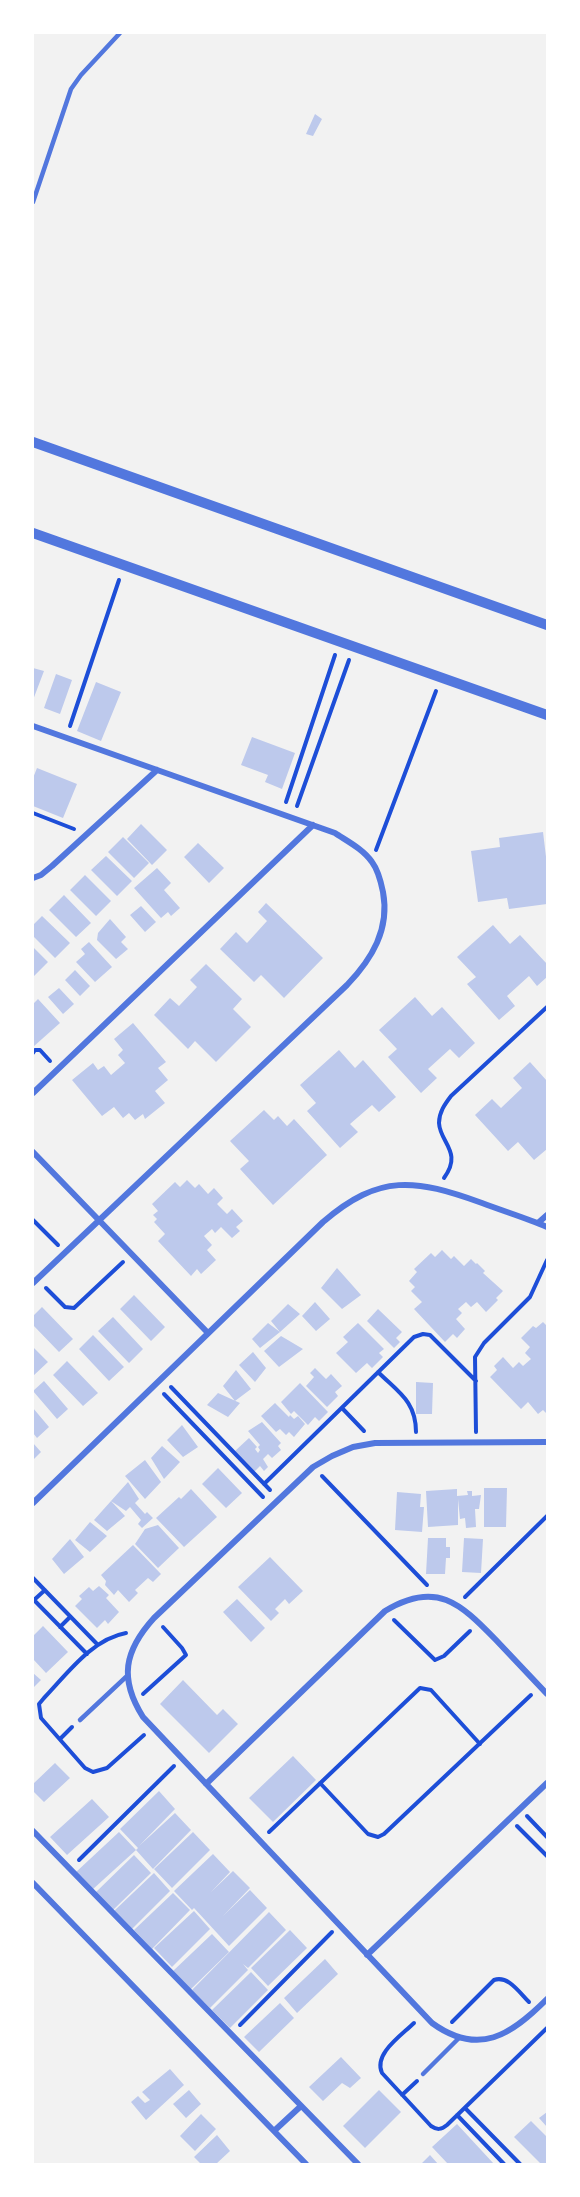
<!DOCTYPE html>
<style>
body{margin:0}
#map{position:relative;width:580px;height:2197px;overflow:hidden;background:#f2f2f2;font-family:Cabin,sans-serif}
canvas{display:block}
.frame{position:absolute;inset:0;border:34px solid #fff;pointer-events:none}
</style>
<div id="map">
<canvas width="580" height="2197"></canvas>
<div class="frame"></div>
</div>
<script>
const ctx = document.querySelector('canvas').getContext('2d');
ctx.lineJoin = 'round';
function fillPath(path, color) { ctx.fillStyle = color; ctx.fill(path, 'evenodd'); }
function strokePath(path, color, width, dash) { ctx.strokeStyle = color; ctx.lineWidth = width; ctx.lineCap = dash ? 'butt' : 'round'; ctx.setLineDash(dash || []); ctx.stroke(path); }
const building = new Path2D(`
 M315,114L322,119L313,136L306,134Z
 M33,668L44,671L33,700Z
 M56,674L72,680L60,714L44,708Z
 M96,682L121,692L101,741L77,731Z
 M252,737L295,753L282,789L265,782L268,775L241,765Z
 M37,768L77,784L63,818L33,806V778Z
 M141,824L167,850L152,865L127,839Z
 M543,832L547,865V904L509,909L507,898L478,902L471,851L500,847L499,838Z
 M123,837L149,863L134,878L108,852Z
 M198,843L224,868L209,883L184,857Z
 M106,856L132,881L117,896L91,870Z
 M157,868L171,883L164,890L180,908L171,916L168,912L161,918L134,888Z
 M85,875L111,901L96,916L70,890Z
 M64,895L91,923L76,937L49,910Z
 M266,903L323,958L284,998L261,975L254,982L220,949L236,932L247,943L267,921L258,912Z
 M141,906L156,922L145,932L130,915Z
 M42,916L70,943L55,958L33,936V925Z
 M110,919L126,937L121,942L128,949L116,959L97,940L98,933Z
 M493,925L510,944L520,935L547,964V977L537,986L529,976L507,996L515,1006L499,1020L467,984L476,977L457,957Z
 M89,942L112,967L95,982L76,962L85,954L81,949Z
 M33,947L48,962L33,977Z
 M206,964L242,999L233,1009L251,1027L216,1062L195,1041L188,1049L154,1015L170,998L179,1006L197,987L190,980Z
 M75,970L90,986L80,996L65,980Z
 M59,988L74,1004L63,1014L48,997Z
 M415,997L432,1016L442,1007L475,1043L459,1058L450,1049L428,1069L437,1078L421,1093L388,1057L397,1049L379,1030Z
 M38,999L60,1023L33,1047V1004Z
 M133,1023L166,1062L158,1068L168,1080L155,1091L165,1103L145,1119L143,1114L135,1120L129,1113L123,1118L114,1107L102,1116L72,1080L93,1063L98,1070L104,1066L111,1075L125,1063L118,1055L123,1050L114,1039Z
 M339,1050L355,1068L363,1060L396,1097L379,1112L372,1105L350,1124L358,1132L340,1148L307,1111L316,1103L300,1085Z
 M530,1062L547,1081V1149L534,1160L518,1142L508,1151L475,1115L492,1099L501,1108L522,1088L513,1078Z
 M264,1110L274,1120L278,1116L287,1126L294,1119L327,1155L273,1205L240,1169L249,1161L230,1141Z
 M187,1180L195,1188L199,1184L208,1194L214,1188L223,1198L217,1204L227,1214L232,1209L243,1221L236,1227L240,1231L232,1238L221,1227L215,1233L212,1229L204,1236L212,1245L207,1250L216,1260L201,1274L197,1269L191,1276L158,1241L165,1234L154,1222L157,1219L153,1215L158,1211L152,1204L175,1182L180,1187Z
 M442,1250L451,1259L454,1256L464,1266L471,1259L476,1264L477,1263L485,1271L483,1273L503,1291L496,1298L498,1300L486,1312L477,1302L471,1307L466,1302L458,1309L462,1313L456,1319L465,1329L457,1338L453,1334L445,1342L414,1309L422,1302L411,1291L415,1287L409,1281L417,1272L414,1269L431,1253L435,1257Z
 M337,1268L361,1295L342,1309L321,1288Z
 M134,1295L165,1327L151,1341L120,1309Z
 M315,1302L330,1319L316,1331L302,1316Z
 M288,1304L300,1314L280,1332L260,1348L252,1339L268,1323L280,1332L271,1321Z
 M42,1307L73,1339L59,1352L33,1325V1316Z
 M378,1309L402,1332L396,1338L400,1342L394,1348L367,1321Z
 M113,1317L143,1349L129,1363L98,1331Z
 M543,1322L547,1326V1414L543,1410L538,1414L528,1402L521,1409L490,1377L497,1370L494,1366L503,1357L513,1368L519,1362L523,1366L531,1359L525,1353L530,1347L521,1338L533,1326L536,1328Z
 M358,1323L384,1349L379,1353L383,1357L372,1368L367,1363L356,1373L336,1353L348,1342L343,1337Z
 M93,1335L124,1367L109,1381L79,1349Z
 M281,1336L303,1349L279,1367L264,1351Z
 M33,1347L48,1362L33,1376Z
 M253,1352L266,1368L255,1382L239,1365Z
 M67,1361L98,1393L83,1406L53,1375Z
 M315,1368L326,1379L331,1374L342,1386L335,1392L338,1396L327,1407L306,1386L314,1377L310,1373Z
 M236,1370L251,1389L235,1401L223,1386Z
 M44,1381L68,1409L57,1419L33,1391Z
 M416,1382L433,1383L432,1414H416Z
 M300,1383L328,1412L319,1421L315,1417L308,1425L294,1411L291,1414L281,1402Z
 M218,1393L240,1403L228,1417L207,1405Z
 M275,1403L289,1417L290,1415L294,1419L298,1416L305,1424L294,1437L289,1432L286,1435L280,1429L276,1432L261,1416Z
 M33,1408L49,1427L37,1438L33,1433Z
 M262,1422L281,1443L278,1446L281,1450L272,1458L268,1454L263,1459L268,1467L264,1471L260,1466L254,1472L235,1451L249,1438L257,1447L255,1449L258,1453L260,1450L258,1447L260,1445L248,1431Z
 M182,1425L198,1447L183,1457L167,1440Z
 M33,1443L41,1452L33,1460Z
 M162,1446L180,1462L164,1479L151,1458Z
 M145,1460L161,1482L145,1499L125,1476Z
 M218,1468L242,1493L226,1508L202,1484Z
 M128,1482L139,1499L135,1503L145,1514L147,1512L153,1518L142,1528L138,1524L141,1520L130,1507L126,1511L111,1501Z
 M484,1488H507L506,1527H484Z
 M191,1489L217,1517L184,1547L156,1518L179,1497L181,1499Z
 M457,1489V1496L468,1495L467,1491H472V1496L481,1495L479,1509H475L476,1527L466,1528L465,1518L460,1519L458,1499V1525L428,1527L426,1491Z
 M397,1492L421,1494L420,1507H424L422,1532L395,1530Z
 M111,1501L125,1516L107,1531L94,1520Z
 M90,1522L107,1536L90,1552L75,1540Z
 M158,1525L179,1548L158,1568L135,1544L145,1529Z
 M428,1538H446V1547H450V1558H446L445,1574H426Z
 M464,1538L483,1539L481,1573L462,1572Z
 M70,1539L84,1557L64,1574L52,1559Z
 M133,1545L161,1574L153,1582L148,1578L135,1590L138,1593L129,1602L118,1590L114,1595L105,1585L106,1581L101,1575Z
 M270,1557L303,1591L289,1604L285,1599L275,1609L279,1613L271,1621L238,1587Z
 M99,1586L109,1595L106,1598L119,1612L108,1624L105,1620L97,1628L75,1606L82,1599L79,1596L89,1587L93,1591Z
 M237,1599L265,1628L251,1642L223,1612Z
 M43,1626L68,1652L46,1673L33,1659V1636Z
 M33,1673L41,1680L33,1688Z
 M183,1680L217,1715L223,1709L238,1724L209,1753L160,1704Z
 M293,1756L316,1780L273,1822L249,1798Z
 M55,1763L70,1778L44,1802L33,1791V1784Z
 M159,1791L175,1809L139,1846L175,1813L191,1830L153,1869L136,1850L92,1890L75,1873L119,1832L136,1850L138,1848L120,1829Z
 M92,1799L109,1817L67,1855L50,1837Z
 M193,1832L210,1850L172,1888L154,1869Z
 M213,1854L230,1872L211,1892L233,1871L250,1888L223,1916L250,1890L267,1908L229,1946L194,1908L192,1910L174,1891Z
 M134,1855L151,1873L112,1911L95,1893Z
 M154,1873L170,1891L132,1929L114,1911Z
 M173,1893L190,1910L152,1949L134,1930Z
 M194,1911L210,1929L172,1967L154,1948Z
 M269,1912L286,1930L248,1968L243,1964L248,1970L210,2008L192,1990Z
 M290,1930L307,1948L268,1986L251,1968Z
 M212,1934L229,1952L190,1990L173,1971Z
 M325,1959L338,1974L297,2013L284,1998Z
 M251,1972L268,1990L230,2028L212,2010Z
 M280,2003L294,2018L259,2052L244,2037Z
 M341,2057L361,2078L350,2088L342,2083L323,2101L309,2087Z
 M170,2069L184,2085L146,2120L131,2102L138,2096L145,2103L150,2100L142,2092Z
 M189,2090L201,2104L186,2118L173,2104Z
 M379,2090L401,2112L365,2148L343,2126Z
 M547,2112V2127L539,2118Z
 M201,2114L216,2129L195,2151L180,2136Z
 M531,2121L547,2137V2164H541L514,2137Z
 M457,2124L494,2164H448L432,2147Z
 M217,2135L230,2151L216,2164H201L194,2157Z
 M430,2155L438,2164H421Z`);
const path = new Path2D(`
 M70,726L119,580
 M286,802L335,655
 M297,806L349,660
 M33,813L74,829
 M376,850L436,691
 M33,1053L35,1050H40L50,1061
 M444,1178C463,1152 440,1143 439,1123C439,1112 445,1104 451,1096L547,1007
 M33,1220L58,1245
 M46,1288L65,1307L74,1308L123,1262
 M378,1372C398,1392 416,1401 416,1432
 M171,1387L270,1490
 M164,1394L263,1497
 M342,1408L364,1431
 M476,1432L475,1357L484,1343L530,1297L547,1260
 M322,1476L427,1585
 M264,1484L414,1337L423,1334L430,1335L476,1381
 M33,1578L97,1644
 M465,1597L547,1516
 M33,1599L87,1654
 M34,1600L45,1590
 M394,1620L435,1660L444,1656L470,1631
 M60,1627L70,1617
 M126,1633C92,1639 67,1674 44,1698L39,1704L41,1718L85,1768L93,1772L107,1768L144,1735
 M143,1694L186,1655L182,1648L163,1627
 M60,1739L72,1727
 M320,1783L368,1834L378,1837L384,1834L531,1695
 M527,1816L547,1837
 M517,1826L547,1856
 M269,1832L420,1688L431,1690L480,1744
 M79,1860L174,1766
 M452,2022L494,1980C508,1975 519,1992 529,2002
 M414,2023C402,2035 373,2054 382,2073L431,2126C437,2130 441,2130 447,2125L547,2028
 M240,2025L332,1932
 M402,2095L417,2081
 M465,2108L520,2164
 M457,2115L504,2164`);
const service = new Path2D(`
 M33,202L71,89L81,75L120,33
 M80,1720L127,1676
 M423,2074L459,2038`);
const minor = new Path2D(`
 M33,726L335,833C347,841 363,849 372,862C378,870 381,882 383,892C390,929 372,959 347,985L33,1283
 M33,878L41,875L52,866L157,770
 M33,1093L313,825
 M33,1152L208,1333
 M538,1223L547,1215
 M547,1442L375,1443L353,1447L332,1456L313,1467L154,1618C124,1651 119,1679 143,1717L432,2023C479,2057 511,2035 547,1999
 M33,1503L323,1222C380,1173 415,1179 482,1203C503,1211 526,1218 547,1227
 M206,1784L385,1611C436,1580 460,1603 496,1640C513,1658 530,1676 547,1694
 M33,1831L358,2164
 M33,1883L306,2164
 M367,1955L547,1783
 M274,2131L301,2106`);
const tertiary = new Path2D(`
 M33,442L547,625
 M33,533L547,715`);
fillPath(building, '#bdc9ec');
strokePath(path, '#1d4ed8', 4);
strokePath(service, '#5277de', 4.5);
strokePath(minor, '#5277de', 6);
strokePath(tertiary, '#5277de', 10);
</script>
